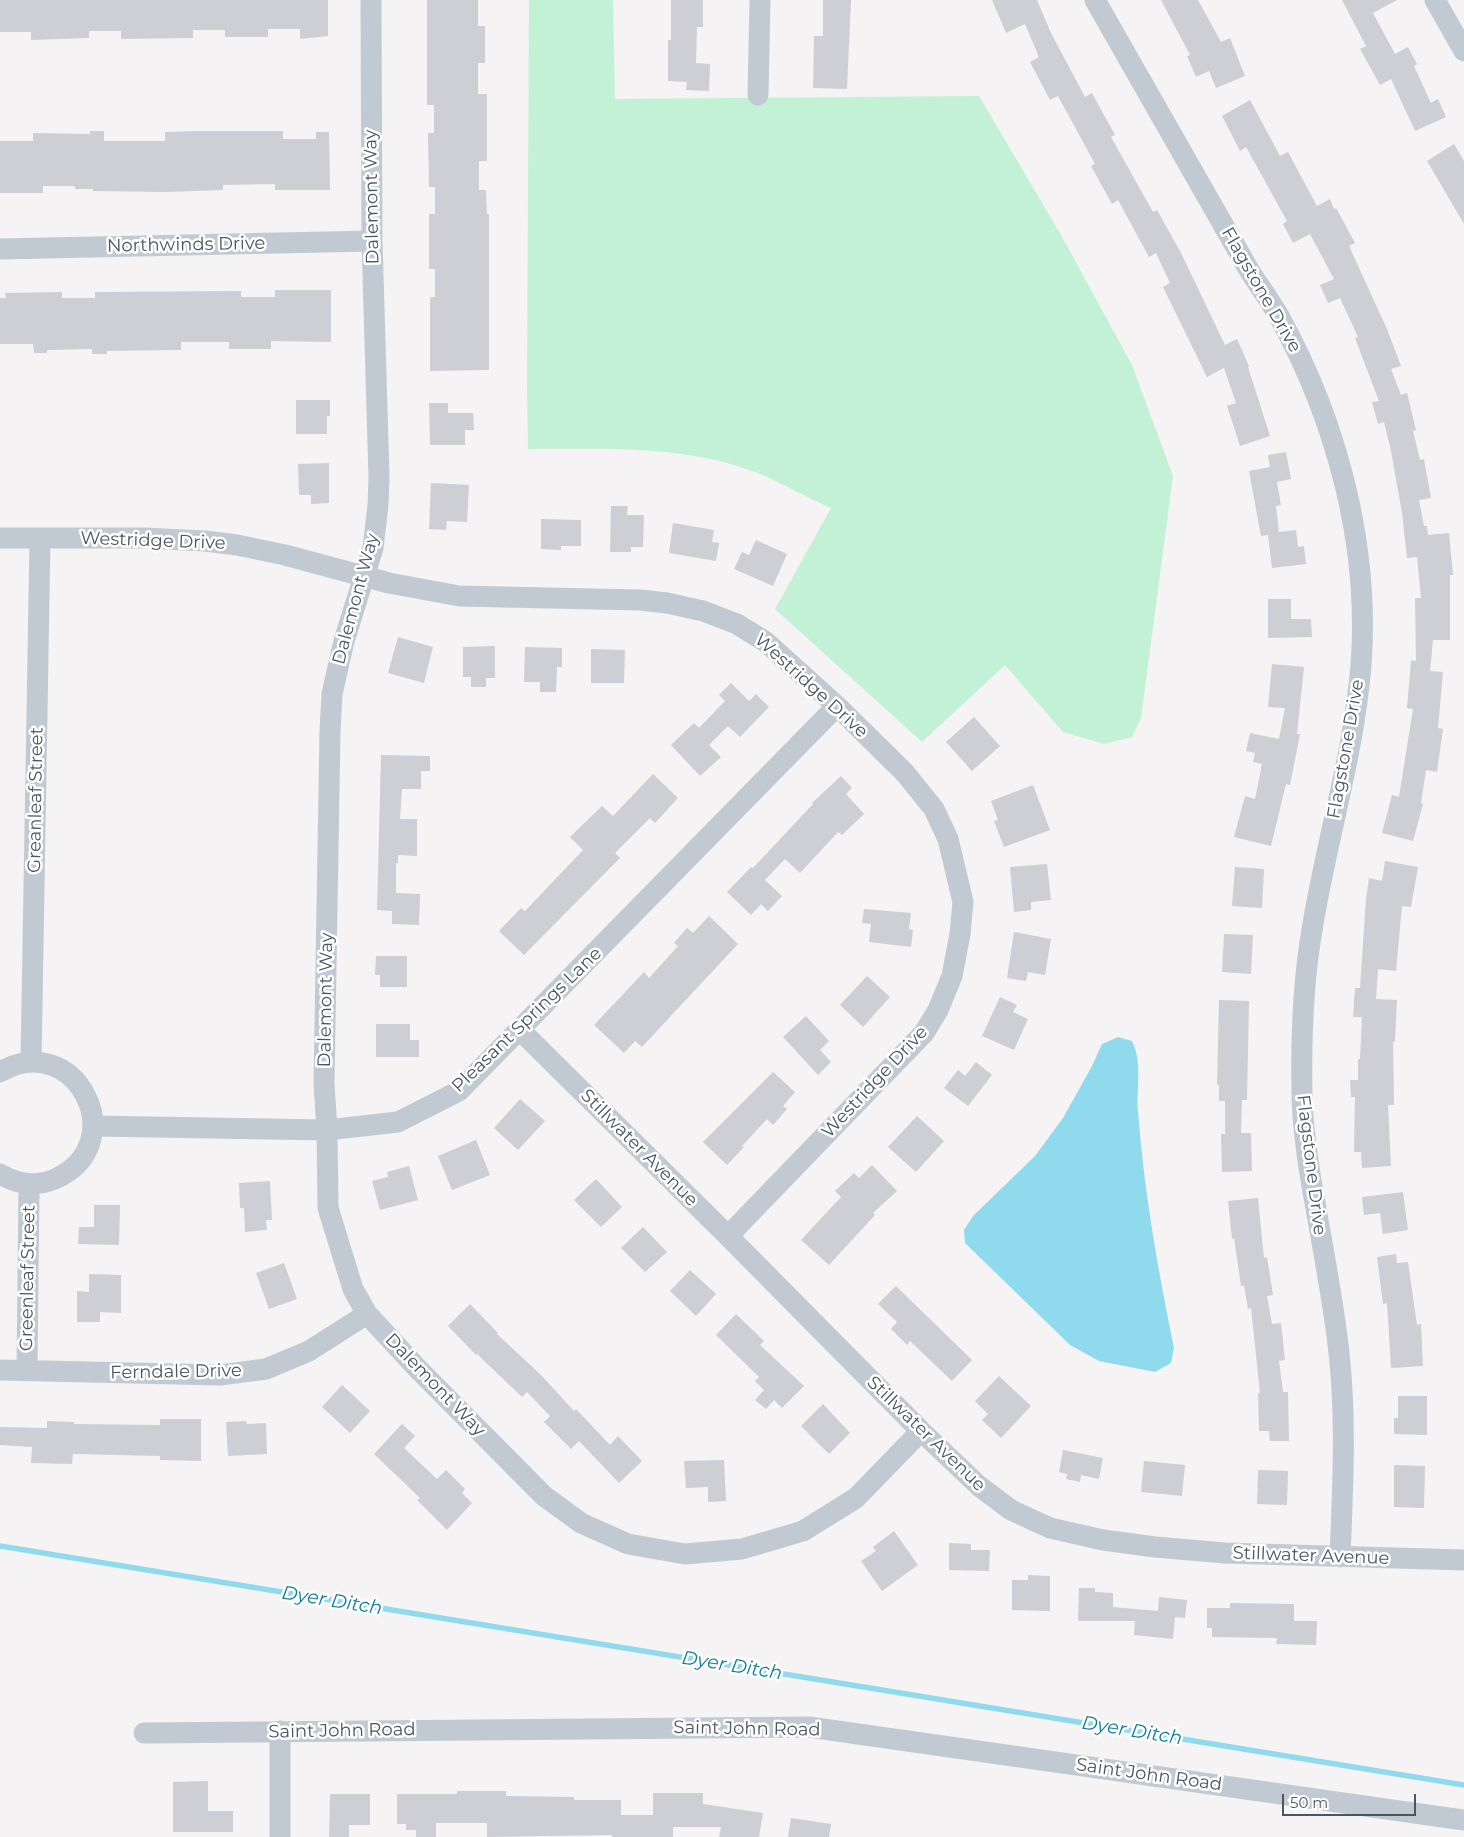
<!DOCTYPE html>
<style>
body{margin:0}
#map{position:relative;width:1464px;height:1837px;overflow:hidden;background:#f5f3f3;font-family:Montserrat,sans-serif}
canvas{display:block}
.scale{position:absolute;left:1282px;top:1794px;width:134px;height:22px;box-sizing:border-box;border:2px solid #4a5661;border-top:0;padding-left:6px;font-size:15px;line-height:18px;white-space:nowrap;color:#4a5661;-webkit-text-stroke:4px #fff;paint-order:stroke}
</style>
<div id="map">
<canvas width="1464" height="1837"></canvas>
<div class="scale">50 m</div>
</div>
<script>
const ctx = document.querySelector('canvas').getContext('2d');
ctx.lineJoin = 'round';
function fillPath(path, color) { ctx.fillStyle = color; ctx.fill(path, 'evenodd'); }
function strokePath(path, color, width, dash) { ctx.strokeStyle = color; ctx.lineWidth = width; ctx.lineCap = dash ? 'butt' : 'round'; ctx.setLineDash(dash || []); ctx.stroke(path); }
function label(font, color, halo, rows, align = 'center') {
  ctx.font = font + ' Montserrat,sans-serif'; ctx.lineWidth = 5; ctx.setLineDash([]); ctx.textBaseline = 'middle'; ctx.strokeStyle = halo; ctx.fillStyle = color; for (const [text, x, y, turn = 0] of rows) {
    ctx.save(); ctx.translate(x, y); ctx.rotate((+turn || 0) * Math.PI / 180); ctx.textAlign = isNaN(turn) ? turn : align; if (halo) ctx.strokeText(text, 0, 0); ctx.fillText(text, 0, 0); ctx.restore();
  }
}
const green = new Path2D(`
 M529,0H613L615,99L979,96L1061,235L1132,365L1173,476L1141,718L1132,737L1104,744L1063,732L1005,665L922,742L775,609L831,508C806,497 781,482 755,472C683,445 603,449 528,449L527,386Z`);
const water = new Path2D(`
 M1118,1037L1132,1041C1143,1063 1136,1088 1138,1112C1144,1191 1158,1270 1174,1348L1171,1363L1155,1372L1099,1361L1070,1345L965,1243L964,1230L973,1216L1035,1156L1063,1118L1092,1066L1102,1044Z`);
const stream = new Path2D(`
 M0,1546L1464,1785`);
const building = new Path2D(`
 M0,0H328V36L300,39V29H268V37H225V30H193V38L121,39V31H89V38L31,40V32H0Z
 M427,0H478V26H485V63H478V94H487V161H479V190H486L487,214H489V370L430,371V297H435V269H429V214H435V187H429L428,133H434V105H427Z
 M671,0H703V27H697L696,63L710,64L709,91L686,90L687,82L668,81V40H671Z
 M823,0H851L847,89L813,88L814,36H823Z
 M992,0H1037L1051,33L1085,97L1092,93L1115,135L1111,137L1153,212L1157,210L1181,253L1225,345L1237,339L1249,366L1248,367L1270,436L1240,446L1227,406L1236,403L1224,368L1207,377L1163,287L1170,283L1156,253L1149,257L1118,200L1112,204L1091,166L1095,164L1058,96L1050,100L1030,62L1039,57L1025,24L1006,33Z
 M1161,0H1198L1221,42L1230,38L1245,76L1216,88L1209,71L1196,77L1187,56L1190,55Z
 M1342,0H1397L1373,13L1395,54L1408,47L1417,64L1414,66L1431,103L1438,99L1446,117L1415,131L1391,79L1380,85L1360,49L1366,46Z
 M1250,100L1280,156L1288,152L1317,206L1330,199L1334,209L1336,208L1355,243L1349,246L1387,329L1401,366L1391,369L1401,395L1407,393L1416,430L1413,431L1420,460L1424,459L1431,498L1419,500L1424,526H1427L1428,535L1449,533L1453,575H1450V640H1433L1430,671L1443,672L1438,728L1443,729L1437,772L1426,770L1421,803L1423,804L1413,841L1382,833L1392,795L1399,797L1413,709L1407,708L1411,660L1416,661L1415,598H1421L1417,557L1407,558L1402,513L1391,451L1384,422L1378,424L1372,402L1379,401L1355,338L1358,337L1340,298L1328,303L1320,285L1334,279L1310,234L1293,243L1283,224L1287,221L1246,147L1240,151L1222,116Z
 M90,131H104V141H165V132L194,131H283V139H316V132H329L330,190H275V184L223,185V190L167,192L93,191V189H75V186H43V193H0V141H33V133L90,134Z
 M1454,144L1464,161V224L1427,161Z
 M275,290H331V342L271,341V349H229V342H181V350L107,351V354H92V349L47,350V353H34L33,344H0V298H6L5,293L62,292V298H95V292L241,291V297H275Z
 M296,400H330V416H327V434H296Z
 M429,403H448V413H473L474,430H465V445H430Z
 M1286,452L1291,479L1277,482L1281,505L1276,506L1279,532L1296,530L1298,547L1304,546L1306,564L1272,568L1268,535L1261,536L1249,471L1270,467L1268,455Z
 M329,463V503L311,504V495H299L298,464Z
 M431,483L469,485L467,522L447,521L446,530L429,529Z
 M611,506H628L627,515H644L643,547H631V552H610Z
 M541,519L581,520V546H561V550L541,549Z
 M673,523L714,530L712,542L719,543L716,561L669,553Z
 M756,540L787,554L773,586L734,569L742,552L749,555Z
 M1268,599H1291V619H1311L1312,637L1268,638Z
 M398,637L433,647L424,683L388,673Z
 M495,646V678H486V687H471V677H463V647Z
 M525,647L562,648V667H557L556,692H540V682H524Z
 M591,649L625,650L624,683H591Z
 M1272,664L1304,667L1297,734H1300L1290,785L1286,784L1271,846L1234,837L1245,796L1255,799L1262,764L1253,762L1255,753L1246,751L1250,733L1279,739L1285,708L1268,707Z
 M731,683L749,701L756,694L769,707L740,737L728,726L709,745L721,757L700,776L671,745L694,723L699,728L725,701L719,695Z
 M974,717L1000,746L972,771L946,742Z
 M381,755L430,756V771H421V789H402L400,819H417V856L398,855V863H396V893L420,894L419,925L392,924V911L377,910Z
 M653,774L678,798L655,823L650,818L615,853L620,858L524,955L499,931L521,908L525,911L583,850L570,837L602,806L613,816Z
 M841,776L852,788L846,794L864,814L842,835L838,832L800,873L785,859L765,880L782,896L768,911L761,904L751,915L727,892L751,867L753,868L813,804L812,803Z
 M1033,785L1050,830L1004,847L994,821L998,820L991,801Z
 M1385,861L1418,867L1411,907L1402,906L1396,971L1378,969L1376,999L1397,1000L1395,1042L1393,1041L1394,1105H1388L1391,1166L1362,1168L1361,1152H1354L1355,1097H1351L1350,1080H1358V1059H1360L1362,1017H1353L1355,988H1360L1366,899L1369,878L1382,881Z
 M1047,864L1051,900L1031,902V910L1014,912L1010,867Z
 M1235,867L1264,869L1262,908L1232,906Z
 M864,909L911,913L909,929L913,930L911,947L869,942L871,924L862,923Z
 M709,916L738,944L642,1047L635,1041L624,1053L594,1025L644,972L649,978L678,946L674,943L687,928L693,933Z
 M1014,932L1051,939L1045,975L1028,972L1026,981L1007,978Z
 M1224,934L1253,935L1251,974L1222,972Z
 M376,956H407V987H380V975H375Z
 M867,976L890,997L863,1027L840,1005Z
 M1000,997L1017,1005L1013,1012L1028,1019L1014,1050L982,1036Z
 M1219,1000L1249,1001L1247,1100H1242L1241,1133H1251L1252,1171L1222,1172L1221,1134H1225V1101H1219V1085H1217Z
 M806,1016L829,1041L820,1050L831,1062L818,1075L783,1037Z
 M376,1024H410V1040H419V1057H376Z
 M976,1062L992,1075L968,1106L944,1088L958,1070L965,1076Z
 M773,1072L795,1092L783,1106L787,1109L773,1125L767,1119L742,1146L744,1147L727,1165L703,1142Z
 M520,1099L545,1121L518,1150L494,1128Z
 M917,1116L944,1141L916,1172L888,1147Z
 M476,1140L490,1175L452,1190L438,1156Z
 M872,1165L897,1191L873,1213L875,1215L829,1265L801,1240L841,1197L835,1191L854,1173L859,1178Z
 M409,1166L418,1200L380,1210L372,1181L388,1177L387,1172Z
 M596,1179L622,1207L601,1227L574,1200Z
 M270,1181L272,1220H266L267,1230L245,1232L244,1208H240L239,1183Z
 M1403,1192L1408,1230L1383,1234L1380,1213L1364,1215L1362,1197Z
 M1258,1198L1264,1258L1267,1257L1273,1295L1267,1296L1272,1324L1281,1323L1285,1360L1279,1361L1283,1392H1288L1289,1441H1270L1269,1431H1259L1258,1393H1260L1251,1308L1248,1309L1244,1286H1241L1234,1238L1232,1239L1228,1201Z
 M94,1205H120L119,1245L78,1244L79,1227H94Z
 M643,1227L667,1252L645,1272L621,1248Z
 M1396,1254L1397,1263L1408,1262L1417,1325L1421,1324L1423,1366L1391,1368L1387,1303L1383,1304L1377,1257Z
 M284,1263L297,1299L269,1309L256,1273Z
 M690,1270L716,1294L696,1316L670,1291Z
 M89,1274L121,1275V1313L100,1312V1322H77V1291L89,1292Z
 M896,1286L972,1360L952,1381L910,1341L907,1345L891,1329L897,1322L878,1304Z
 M470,1304L498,1333L497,1334L542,1376L574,1411L576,1409L610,1445L618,1436L642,1461L619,1483L579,1441L571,1449L544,1422L550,1416L527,1392L522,1397L477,1354L476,1355L448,1326Z
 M736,1314L764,1341L760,1345L804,1386L782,1408L774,1400L766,1409L755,1400L764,1390L755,1381L759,1377L716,1335Z
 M999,1376L1031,1406L1001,1438L982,1420L988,1414L975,1401Z
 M342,1385L370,1411L350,1433L322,1407Z
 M1398,1396H1427V1435L1394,1434V1418H1398Z
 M823,1404L850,1433L829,1454L801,1426Z
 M160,1419H201V1461L160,1460V1456L73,1454L72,1464L31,1463L32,1447L0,1445V1427L47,1428V1421L74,1422V1424L160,1425Z
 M246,1421L247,1424L266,1423L267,1454L228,1456L226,1422Z
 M402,1424L415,1436L404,1448L437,1479L446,1470L465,1489L462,1493L472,1503L447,1530L417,1500L420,1498L374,1454Z
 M1063,1450L1103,1458L1099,1479L1081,1475L1080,1482L1066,1479L1067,1474L1059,1472Z
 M724,1460L726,1501L708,1502V1487L686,1488L684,1461Z
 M1144,1461L1185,1465L1182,1496L1141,1492Z
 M1394,1465L1425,1466L1424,1508L1394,1507Z
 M1258,1470L1288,1471L1287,1505L1257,1504Z
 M894,1531L918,1565L882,1591L861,1561L876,1551L873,1547Z
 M949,1543L971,1544V1550H990L989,1571L949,1570Z
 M1028,1575L1050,1576V1611L1012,1610V1580H1028Z
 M1079,1588H1095V1592L1113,1593V1607L1158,1611L1159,1597L1187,1600L1185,1618L1175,1617L1173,1639L1134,1635L1135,1621H1078Z
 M1230,1603L1294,1604V1621H1317L1316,1645L1276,1644L1277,1638L1212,1637V1628H1207V1608H1230Z
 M208,1781V1811H233V1832H173V1782Z
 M457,1791H506V1796L574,1797V1800H621V1815H653V1793H703V1804L763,1813L759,1837H719L721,1827H673V1837H612V1835L487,1837V1823H436V1837H416V1830H406V1824H397V1794H457Z
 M330,1794H370V1825H349V1837H329Z
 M791,1818L831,1824L829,1837H788Z`);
const minor = new Path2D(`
 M371,0L372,241L379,477L378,505L373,548L344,641L332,694L330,731L324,1084L327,1130L328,1208L353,1289L367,1314L418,1369L544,1496L581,1523L628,1544L685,1554L742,1549L803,1531L856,1498L921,1431
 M1095,0C1138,76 1182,152 1225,228C1233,242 1241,256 1249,270C1259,286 1271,302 1280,318C1337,422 1370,546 1361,665C1354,755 1326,841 1312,930C1303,982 1301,1040 1302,1093C1302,1120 1306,1148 1310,1174C1319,1228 1330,1282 1337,1336C1347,1409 1343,1483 1340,1557
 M1435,0L1464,51
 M758,95L760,0
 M0,249L372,241
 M0,538H144L205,541L237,545L285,555L389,583L459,596L640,600L667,603L703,611L737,624L766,642L837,706L905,773L934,809L948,839L963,902L960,934L952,976L938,1010L924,1033L728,1236
 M520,1030L728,1236L921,1431L979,1486L1011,1510L1050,1528L1103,1540L1155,1547L1225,1553L1464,1560
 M31,1062L40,538
 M0,1072C76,1028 134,1144 55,1179C36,1187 17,1184 0,1174
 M93,1126L327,1130L398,1122L459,1091L837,706
 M0,1370L220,1375L266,1369L309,1351L367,1314
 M27,1371L29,1184
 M144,1733L809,1727L1464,1820
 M280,1837V1731`);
const streetNames = [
 ["Dalemont Way",372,197,-91],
 ["Northwinds Drive",186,245,-1],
 ["Flagstone Drive",1261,290,60],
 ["Westridge Drive",153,541,2],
 ["Dalemont Way",356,599,-75],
 ["Westridge Drive",811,686,42],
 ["Flagstone Drive",1346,749,-80],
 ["Greanleaf Street",36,800,-89],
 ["Dalemont Way",326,1000,-89],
 ["Pleasant Springs Lane",527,1020,-44],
 ["Westridge Drive",875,1082,-47],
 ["Stillwater Avenue",639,1148,45],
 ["Flagstone Drive",1311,1165,83],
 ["Greenleaf Street",28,1278,-89],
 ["Ferndale Drive",176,1372,-1],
 ["Dalemont Way",435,1385,46],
 ["Stillwater Avenue",926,1434,44],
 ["Stillwater Avenue",1311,1556,2],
 ["Saint John Road",747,1729,1],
 ["Saint John Road",342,1731,-1],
 ["Saint John Road",1149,1775,8]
];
const waterNames = [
 ["Dyer Ditch",332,1601,9],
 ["Dyer Ditch",732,1666,9],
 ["Dyer Ditch",1132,1731,9]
];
fillPath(green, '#c3f1d5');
fillPath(water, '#90daee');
strokePath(stream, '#90daee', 5.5);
fillPath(building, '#cdcfd5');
strokePath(minor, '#c1cad2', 21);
label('18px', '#4a5661', '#fff', streetNames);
label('italic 19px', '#0c7c9b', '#fff', waterNames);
</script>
